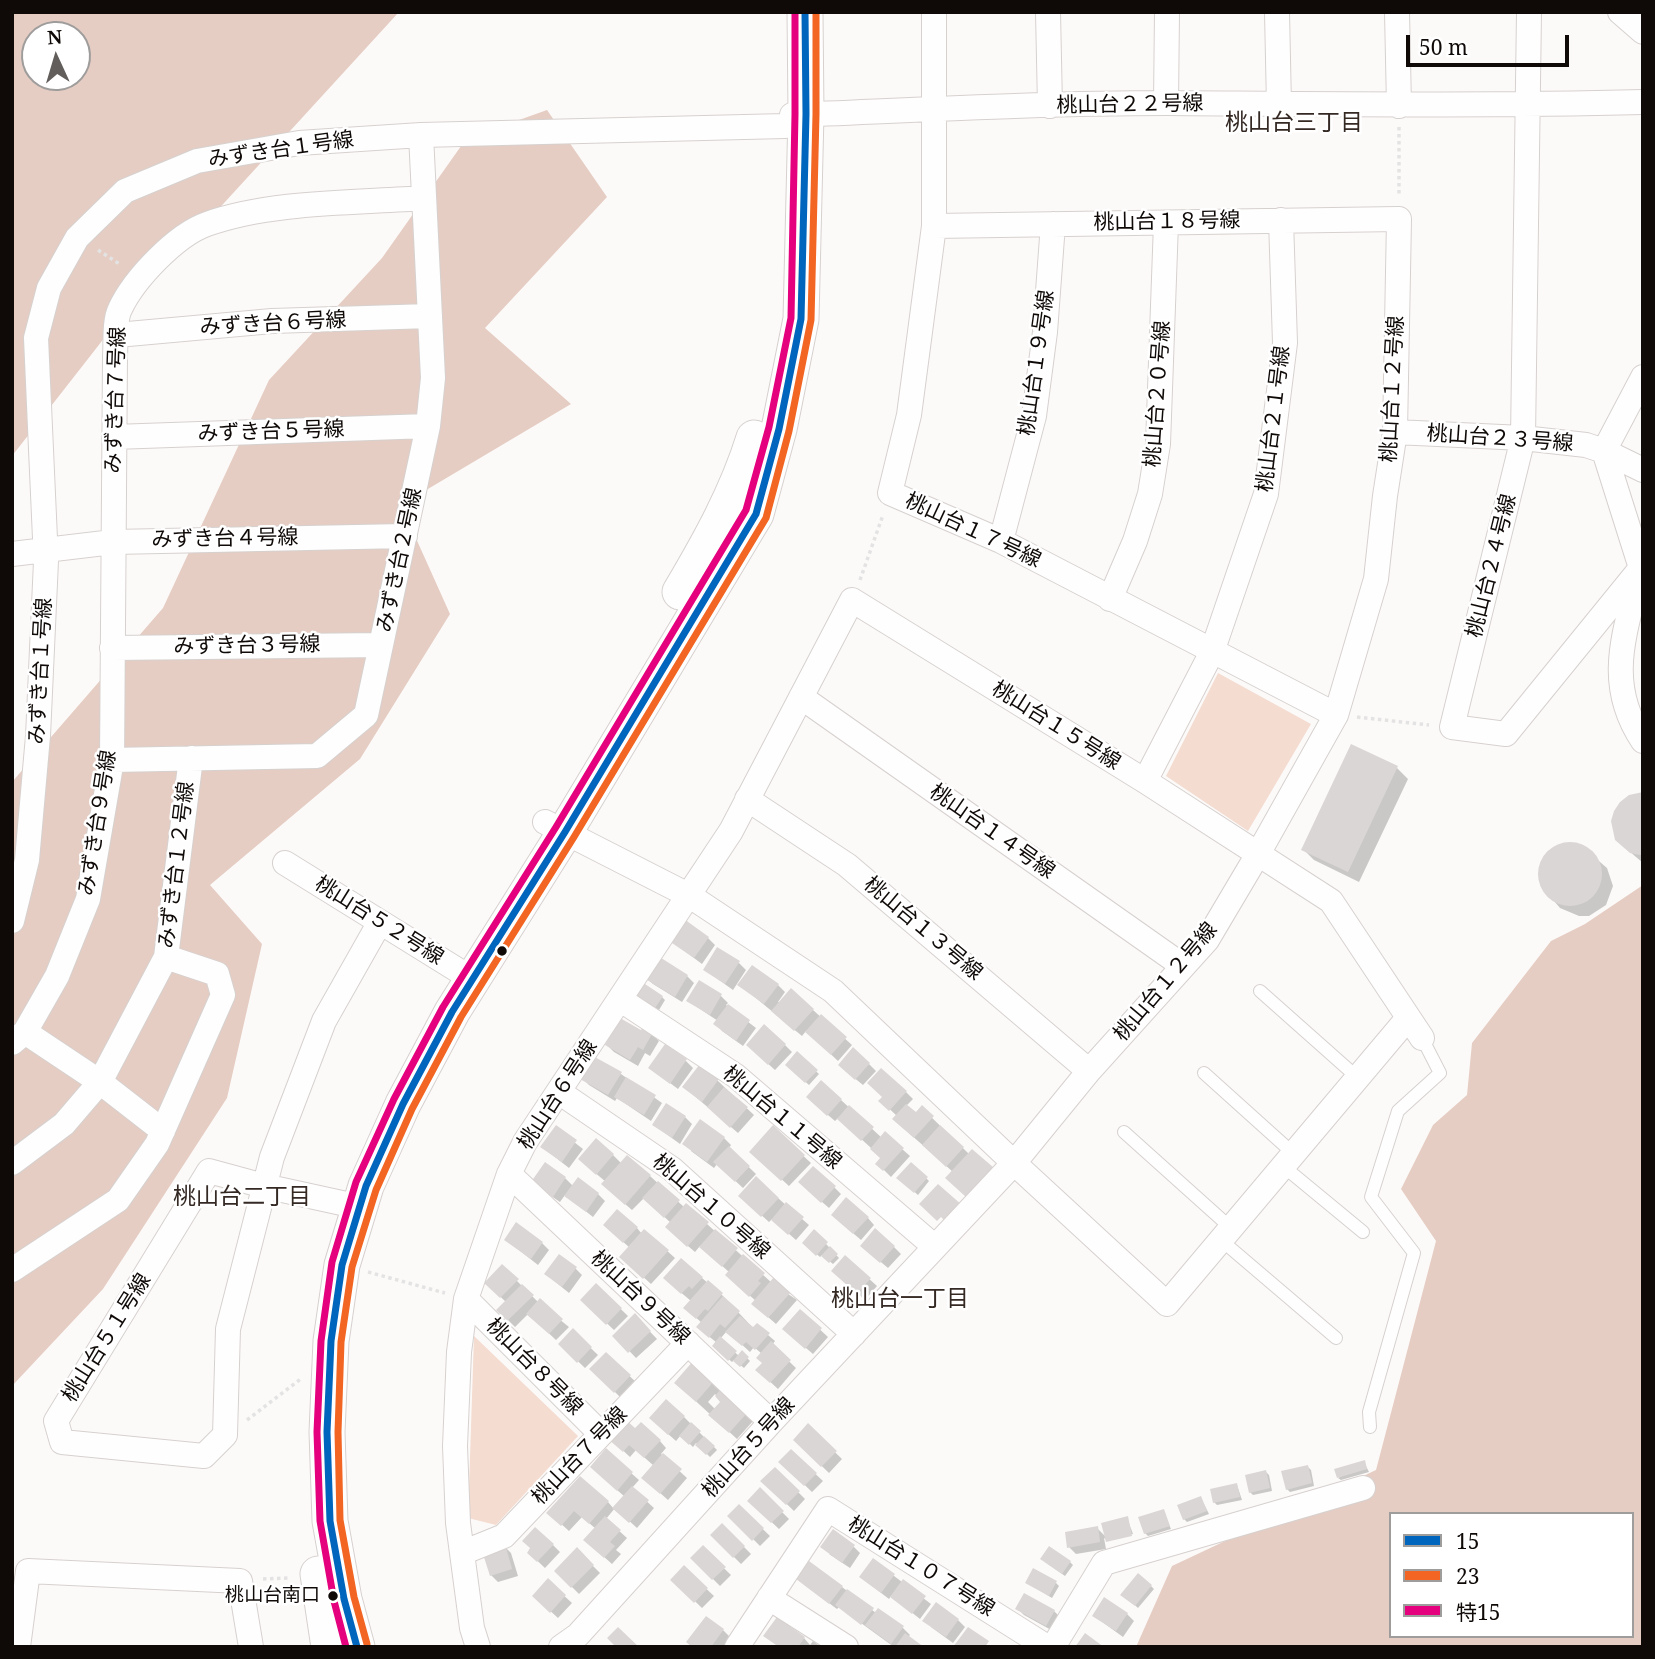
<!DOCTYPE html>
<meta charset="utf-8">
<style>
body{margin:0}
#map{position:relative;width:1655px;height:1659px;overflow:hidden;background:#fcfaf9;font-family:"Noto Serif","Noto Sans JP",serif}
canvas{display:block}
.frame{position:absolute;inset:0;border:14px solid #0f0a08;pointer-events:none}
.legend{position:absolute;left:1389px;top:1512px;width:245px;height:126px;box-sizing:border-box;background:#fff;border:2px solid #9f9d9c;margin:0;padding:9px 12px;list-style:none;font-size:21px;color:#0f0a08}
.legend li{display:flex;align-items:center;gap:14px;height:35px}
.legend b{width:35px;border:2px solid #9f9d9c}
.north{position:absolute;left:21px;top:21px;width:70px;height:70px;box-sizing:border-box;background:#fff;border:2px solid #9f9d9c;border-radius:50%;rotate:356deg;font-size:19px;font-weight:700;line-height:28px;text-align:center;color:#0f0a08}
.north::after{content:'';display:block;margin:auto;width:24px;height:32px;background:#625e5c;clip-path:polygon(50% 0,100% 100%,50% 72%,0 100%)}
.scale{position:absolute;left:1406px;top:35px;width:163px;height:32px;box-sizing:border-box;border:4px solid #0f0a08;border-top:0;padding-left:9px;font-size:21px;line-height:24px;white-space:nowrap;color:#0f0a08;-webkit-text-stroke:5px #fff;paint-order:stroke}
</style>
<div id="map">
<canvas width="1655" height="1659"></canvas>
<div class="frame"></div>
<ul class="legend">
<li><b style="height:9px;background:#0065bd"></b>15</li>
<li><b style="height:9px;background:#f26522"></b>23</li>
<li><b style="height:9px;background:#e5007d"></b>特15</li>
</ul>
<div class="north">N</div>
<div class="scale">50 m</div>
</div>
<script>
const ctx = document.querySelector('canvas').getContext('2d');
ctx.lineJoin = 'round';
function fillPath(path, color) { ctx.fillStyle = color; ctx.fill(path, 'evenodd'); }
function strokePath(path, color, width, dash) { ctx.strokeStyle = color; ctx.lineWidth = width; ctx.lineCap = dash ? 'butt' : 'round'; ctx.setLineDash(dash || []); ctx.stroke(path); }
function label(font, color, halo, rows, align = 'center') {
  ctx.font = font + ' "Noto Serif","Noto Sans JP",serif'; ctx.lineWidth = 5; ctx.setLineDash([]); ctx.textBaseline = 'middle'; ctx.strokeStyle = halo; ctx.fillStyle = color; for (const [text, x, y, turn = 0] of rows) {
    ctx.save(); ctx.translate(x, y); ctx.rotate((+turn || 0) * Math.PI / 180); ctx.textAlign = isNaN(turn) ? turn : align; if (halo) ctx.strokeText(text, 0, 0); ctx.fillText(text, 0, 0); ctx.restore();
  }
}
const green = new Path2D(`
 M1218,673L1311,724L1248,831L1166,776Z
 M474,1336L578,1436L496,1525L468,1518Z`);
const forest = new Path2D(`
 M12,12H399L127,309L12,456ZM35,35H77V77H35Z
 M547,110L607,197L485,328L571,404L401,505L450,614L360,759L210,885L262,944L227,1098L103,1289L12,1386V782L163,608L269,380L382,258L466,139Z
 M1643,885V1647H1136L1172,1566L1376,1470L1436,1241L1401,1189L1433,1125L1467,1095L1472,1043L1551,941L1585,924ZM1391,1514H1632V1636H1391Z`);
const shadow = new Path2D(`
 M1351,746L1397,768L1408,779L1359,882L1314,860L1303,849Z
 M1643,794V863L1629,851Z
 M1579,844L1607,868L1613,886L1606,905L1589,916H1579L1560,908L1542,887L1539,878L1544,858L1559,845Z
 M708,938L715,945L702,964L671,941Z
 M739,963L746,970L733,990L705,970Z
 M687,976L694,983L682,1002L653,984L646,978Z
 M740,985H778L785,992L778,1002L813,1010L852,1045L838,1061L806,1031L802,1036Z
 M721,996L728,1003L726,1005L756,1028L743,1046L722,1031L716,1024L718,1021L688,1001Z
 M639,997H662L665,1000L659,1010Z
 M641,1032L652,1034L659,1041L650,1056L645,1053L638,1066L614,1052L607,1045Z
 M785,1045L792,1052L775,1070L755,1052Z
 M797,1054L819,1074L809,1085L787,1065Z
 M686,1061L693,1068L678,1089L650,1068Z
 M869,1064L876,1071L863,1085L847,1072Z
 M700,1067L718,1081L754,1115L738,1133L684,1087Z
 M621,1074L662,1103L651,1121L617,1098L615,1101L589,1085L582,1078Z
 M906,1092L913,1099L906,1106L916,1114L922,1108L969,1154L972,1151L998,1176L974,1203L953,1172L901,1126L897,1116L881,1101Z
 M841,1100L882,1138L885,1134L910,1156L891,1177L878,1164L882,1159L870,1147L838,1118L835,1121L815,1104Z
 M685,1117L692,1124L680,1144L654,1125Z
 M701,1122L724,1138L731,1145L729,1148L756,1174L743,1188L717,1164L714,1168L691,1151Z
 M556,1128L583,1149L569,1168L542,1147Z
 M773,1128L811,1163L789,1186L758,1158Z
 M613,1155L622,1164L650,1176L684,1207L707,1224L772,1283L797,1300L776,1324L760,1310L756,1301L734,1282L729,1272L700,1246L695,1252L674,1234L671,1223L644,1198L632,1210L610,1191L606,1182L587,1166Z
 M911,1164L929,1181L918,1195L899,1178Z
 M565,1178L573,1186L598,1194L605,1201L593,1217L565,1195L560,1202L541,1189Z
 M756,1179L809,1225L796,1240L772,1219L769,1222L740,1196Z
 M834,1187L841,1194L829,1208L807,1189Z
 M868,1218L874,1225L861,1240L840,1222Z
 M637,1228L642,1234L645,1231L675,1258L651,1284L629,1264L630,1248L612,1232Z
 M815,1232L839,1258L833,1264L822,1255L820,1257L804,1243Z
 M506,1240L542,1243L549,1250L538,1265Z
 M894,1247L901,1254L888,1268L869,1252Z
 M845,1257L877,1286L865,1300L840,1278Z
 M502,1266L538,1302L569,1327L556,1340L528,1314L515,1327L498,1310L506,1302L486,1283Z
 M575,1268L582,1275L569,1293L553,1280Z
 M702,1278L722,1295L754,1329L768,1335L775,1341L772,1345L796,1368L778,1389L765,1377L762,1354L754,1347L750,1352L727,1331L720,1339L739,1356L742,1353L750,1361L744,1368L734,1360L732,1362L714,1346L717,1343L705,1333L702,1323L692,1314L691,1301L672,1285Z
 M596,1285L628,1316L614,1330L582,1300Z
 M801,1312L828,1337L813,1354L792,1336Z
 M635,1316L657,1339L636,1358L615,1336Z
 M573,1331L598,1355L585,1368L560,1344Z
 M606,1354L637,1383L622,1399L592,1369Z
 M694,1363L721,1387L719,1390L753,1421L737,1439L676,1383ZM715,1394L722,1402L715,1409L708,1402Z
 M684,1417L717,1450L710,1457L696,1443L693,1447L681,1435L676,1441L658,1425Z
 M808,1426L842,1459L829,1473L795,1440Z
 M635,1431L660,1441L666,1448L661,1454L687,1478L668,1500L650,1484L654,1466L636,1450L630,1457L617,1445Z
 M606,1451L639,1480L632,1488L654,1508L637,1528L615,1508L606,1519L627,1538L616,1550L621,1554L612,1564L593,1547L596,1529L582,1517L569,1531L549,1513L608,1502L614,1509L625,1497L599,1474Z
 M791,1451L823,1481L812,1492L781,1462Z
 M1364,1462L1369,1472L1341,1480L1338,1478Z
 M1308,1467L1311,1470L1314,1486L1290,1492L1287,1489Z
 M775,1469L805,1499L794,1511L763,1481Z
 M1266,1472L1269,1475L1272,1491L1253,1495L1250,1492Z
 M1237,1485L1242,1500L1217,1505L1214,1502Z
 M760,1490L789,1519L779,1529L749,1501Z
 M1201,1498L1209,1514L1187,1522L1184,1519Z
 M739,1506L770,1536L760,1546L730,1516Z
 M1163,1511L1171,1529L1148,1536L1145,1533Z
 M1127,1518L1133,1534L1107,1540L1104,1538L1106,1549L1076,1554L1069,1547L1097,1528L1107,1538Z
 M722,1525L751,1554L741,1564L712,1535Z
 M553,1545L560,1552L545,1568L529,1553Z
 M504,1546L511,1553L518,1576L498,1582L491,1575Z
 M854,1547L860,1553L850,1568L829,1554Z
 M703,1548L731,1575L720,1586L692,1558Z
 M577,1550L600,1573L579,1594L556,1571Z
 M873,1560L931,1604L920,1619L891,1596L889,1599L868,1583Z
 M1045,1562H1070L1073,1565L1065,1576Z
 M684,1568L714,1596L702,1608L673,1580Z
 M548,1581L572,1603L558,1618L534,1596Z
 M1027,1583H1056L1059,1586L1052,1598Z
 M806,1586L842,1587L876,1613L878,1610L903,1628L910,1635L908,1637L921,1647H894L839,1607L837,1609Z
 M1151,1586L1154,1589L1138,1608L1126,1597Z
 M1017,1608L1054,1611L1061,1618L1053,1631L1024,1615Z
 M1127,1614L1134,1621L1123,1637L1094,1616Z
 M958,1620L965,1627L953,1643L931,1627Z
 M723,1630L730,1637L723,1647H693Z
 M804,1638L810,1645L813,1641L821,1647H779L773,1642Z`);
const building = new Path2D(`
 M1351,744L1398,766L1348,872L1301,850Z
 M1643,792V855H1640L1630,853L1615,840L1611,821L1614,811L1620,802L1629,795Z
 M1538 874a32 32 0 1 1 64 0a32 32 0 1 1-64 0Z
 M684,919L709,937L694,958L669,941Z
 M717,947L740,961L725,984L703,970Z
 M658,956L688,975L675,997L644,978Z
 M752,965L779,984L764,1004L737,985Z
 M699,980L722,994L710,1015L686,1001Z
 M642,982L663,996L655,1008L634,994Z
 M791,988L814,1009L794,1031L771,1011Z
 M728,1004L750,1020L736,1041L713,1024Z
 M821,1014L847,1037L831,1055L805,1032Z
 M620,1018L641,1030L643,1027L653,1032L643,1050L638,1047L630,1060L605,1045Z
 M764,1024L786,1044L768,1065L746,1045Z
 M665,1044L687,1059L670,1084L648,1068Z
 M853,1047L870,1063L855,1080L838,1065Z
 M797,1051L818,1070L805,1083L785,1065Z
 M593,1056L622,1072L608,1095L580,1079Z
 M700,1064L719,1079L702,1102L682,1087Z
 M881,1068L907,1091L889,1111L878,1101L882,1097L867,1083Z
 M626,1077L656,1095L644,1115L614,1097Z
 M821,1080L842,1099L827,1116L806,1097Z
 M724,1087L748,1107L730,1128L707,1107Z
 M666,1103L686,1116L672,1138L652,1125Z
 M906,1104L916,1112L922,1105L934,1116L914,1138L892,1119Z
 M849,1105L874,1127L861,1141L837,1119Z
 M700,1119L725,1137L707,1162L682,1144Z
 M556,1125L577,1140L562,1162L540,1147Z
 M773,1125L805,1155L781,1181L749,1152Z
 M940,1125L964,1147L946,1167L922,1145Z
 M885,1131L904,1148L883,1171L875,1164L880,1158L870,1149Z
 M596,1138L614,1154L596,1175L578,1159Z
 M729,1146L750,1166L735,1182L713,1162Z
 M972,1149L993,1167L966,1197L945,1178Z
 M627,1155L651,1175L625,1205L601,1184Z
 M545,1162L566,1177L553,1197L531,1182Z
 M911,1162L928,1177L914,1193L896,1178Z
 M813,1166L836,1186L821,1203L798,1182Z
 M756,1176L779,1198L761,1217L738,1196Z
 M578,1177L599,1193L586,1212L564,1196Z
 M658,1181L680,1200L664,1218L642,1198Z
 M938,1184L962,1205L946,1222L941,1217L937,1221L919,1204Z
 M846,1197L869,1217L853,1234L831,1215Z
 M786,1202L804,1217L788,1235L771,1220Z
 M686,1203L709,1222L687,1247L665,1227Z
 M617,1209L638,1227L623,1243L603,1225Z
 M516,1222L543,1242L531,1259L504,1240Z
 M875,1228L895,1246L880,1263L860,1246Z
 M644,1229L669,1250L643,1279L619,1257Z
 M715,1229L738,1248L722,1267L699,1247Z
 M814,1229L828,1242L816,1256L802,1243Z
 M830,1246L838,1254L829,1263L821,1256Z
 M559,1254L577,1267L562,1287L544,1274Z
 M743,1254L765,1273L758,1281L761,1283L749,1297L725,1275Z
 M845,1255L871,1278L857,1294L831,1271Z
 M681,1258L703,1277L692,1289L689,1286L681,1294L663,1278Z
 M502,1264L519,1279L500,1298L484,1283Z
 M774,1277L791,1292L768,1318L751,1304Z
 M708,1280L723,1293L708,1311L705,1309L696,1319L683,1308Z
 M596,1283L622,1308L606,1325L580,1300Z
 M522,1284L534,1295L507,1321L496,1310Z
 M723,1296L740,1311L725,1328L720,1324L709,1338L696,1327Z
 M540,1298L563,1319L549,1334L526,1314Z
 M800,1309L822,1328L805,1349L782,1329Z
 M635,1313L651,1331L628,1353L612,1336Z
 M740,1316L753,1327L757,1323L770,1333L755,1350L746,1342L742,1346L725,1332Z
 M573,1328L592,1347L577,1363L558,1344Z
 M720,1336L737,1351L728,1361L712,1346Z
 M771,1341L791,1360L770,1383L755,1370L762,1363L756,1358Z
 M742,1350L749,1357L740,1367L733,1361Z
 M606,1352L631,1375L614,1393L589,1369Z
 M694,1360L716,1379L696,1402L674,1383Z
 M720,1390L747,1413L729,1433L708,1415L720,1402L715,1396Z
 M666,1399L685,1416L668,1435L649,1418Z
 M625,1419L635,1428L641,1422L661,1440L644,1458L629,1445L623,1452L608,1439Z
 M691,1422L701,1431L689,1445L679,1436Z
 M808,1423L837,1451L821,1467L793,1440Z
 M704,1436L715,1446L706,1455L695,1445Z
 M606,1448L633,1472L617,1491L590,1467Z
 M791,1449L817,1473L804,1486L778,1462Z
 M663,1453L682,1469L660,1494L641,1478Z
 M1365,1460L1367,1469L1337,1478L1334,1469Z
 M1308,1465L1312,1483L1286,1490L1281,1471Z
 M775,1467L800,1491L786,1505L760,1481Z
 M1266,1470L1270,1488L1249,1493L1245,1475Z
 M580,1476L609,1501L589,1524L574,1511L561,1526L546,1513Z
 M1237,1483L1240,1497L1213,1503L1210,1489Z
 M632,1486L649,1500L629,1523L612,1508Z
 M760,1487L784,1511L771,1523L747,1501Z
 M1201,1496L1207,1511L1183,1520L1177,1505Z
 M739,1504L764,1528L752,1541L727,1516Z
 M1164,1509L1170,1526L1144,1534L1138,1517Z
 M605,1516L621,1530L610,1542L615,1546L604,1558L583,1540Z
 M1128,1516L1132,1536L1106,1542L1101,1523Z
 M722,1523L745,1546L733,1558L710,1535Z
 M1098,1526L1100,1542L1067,1548L1065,1532Z
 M535,1527L554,1544L537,1562L527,1553L530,1548L522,1541Z
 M833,1529L855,1545L842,1563L820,1547Z
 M505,1544L512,1569L490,1576L482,1551Z
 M703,1545L726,1567L712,1580L690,1558Z
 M1049,1546L1071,1561L1062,1574L1040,1559Z
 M577,1547L594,1565L571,1588L554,1571Z
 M873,1558L895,1574L881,1593L859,1577Z
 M809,1561L843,1586L829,1604L796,1579Z
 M684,1565L708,1588L694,1603L670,1580Z
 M1033,1568L1057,1581L1049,1596L1025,1583Z
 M1138,1573L1152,1585L1135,1606L1120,1595Z
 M548,1578L566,1595L550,1613L532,1596Z
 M903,1579L926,1596L912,1614L890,1597Z
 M847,1589L874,1608L861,1625L835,1605Z
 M1024,1593L1055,1610L1046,1626L1015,1609Z
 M1104,1597L1128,1613L1116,1631L1092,1616Z
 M936,1602L959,1619L946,1637L922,1621Z
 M878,1608L904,1626L891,1644L865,1625Z
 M706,1616L724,1629L711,1647H692L686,1642Z
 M777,1617L805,1637L798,1647H779L763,1636Z
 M618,1627L639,1647H616L607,1638Z
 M968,1627L989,1641L985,1647H953Z
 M905,1633L924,1647H895Z
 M1085,1633L1104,1647H1075Z`);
const path = new Path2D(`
 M1399,127V196
 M98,250L121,265
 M860,580L883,515
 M1357,717L1429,725
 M368,1272L445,1293
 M247,1420L302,1378
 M263,1579L290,1578`);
const lane = new Path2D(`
 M1260,991L1358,1078
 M1204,1073L1294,1154
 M1124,1132L1231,1228
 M1283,1166L1363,1232
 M1221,1240L1336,1338
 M1370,1427L1369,1412L1414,1253L1371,1197L1398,1111L1440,1073L1422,1038`);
const street = new Path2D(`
 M934,12V226L909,415L890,493L1001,541L1336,715
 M1048,12L1050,106
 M1277,12L1279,106
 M1397,12L1399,106
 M1529,12L1523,438L1452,727L1506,734L1641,568L1604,451
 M1620,12L1643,32
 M1166,103L1167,12
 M792,115C917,110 1042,103 1167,103C1326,104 1484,106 1643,102
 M117,335L272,321L430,316
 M1395,432L1523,438L1586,445L1604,451L1643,377
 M114,437L428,426
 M1604,451L1643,470
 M1001,541L1034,416L1045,332L1053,224
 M12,554L113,542L405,536
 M1639,575C1624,636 1605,684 1643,741
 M1110,599L1135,541L1150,494L1158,444L1166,223
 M112,648L381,645
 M801,697L1183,966
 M112,760L317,756L366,715L428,426L433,378L421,135
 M1145,781L1212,652L1266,494L1285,343L1281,220
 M747,799L847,865L1089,1071
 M545,822L690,896L833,991L1014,1163L1089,1071L1207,940L1258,854L1336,715L1376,579L1385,496L1395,432L1399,219L934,226
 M285,863L472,979
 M12,921L27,860L38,736L46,561L36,338L49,288L77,238L125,191L197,161L299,143L421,135L785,126
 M621,1000L736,1076L935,1247
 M25,1032L100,1082L163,1131
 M12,1043L25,1032L57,976L88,899L112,760L115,356C116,342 114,321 120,309C134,279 176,235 207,224C271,201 356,203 424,198
 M559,1092L672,1169L854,1334
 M12,1163L64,1124L100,1082L166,957L191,758
 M509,1174L771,1422
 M360,1207L264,1186L209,1171L56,1421L62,1442L204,1456L225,1435L228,1329L272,1157L324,1021L380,922
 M12,1270L118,1200L157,1144L223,995L217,974L166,957
 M466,1299L601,1434
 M462,1553L504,1536L688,1343
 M769,1598L846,1647
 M18,1647L28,1571L240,1581L251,1647
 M478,1647L472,1628L458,1523L455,1446L459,1352L466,1299L509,1174L525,1142L731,831L852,600L1145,781L1331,901L1422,1038
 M561,1647L578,1635L771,1422L1014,1163L1167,1304L1408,1018
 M737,1647L828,1509L1047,1647
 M1053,1647L1104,1563L1363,1488`);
const secondary = new Path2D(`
 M680,592C709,543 737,493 754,438
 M318,1574L329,1647
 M357,1647L344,1599L330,1521L327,1432L331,1341L342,1265L366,1186L403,1104L452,1012L565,832L756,514L779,429L801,319L806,114L805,12`);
const bus1 = new Path2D(`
 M357,1647L344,1599L330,1521L327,1432L331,1341L342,1265L366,1186L403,1104L452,1012L565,832L756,514L779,429L801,319L806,114L805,12`);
const bus2 = new Path2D(`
 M367,1644L354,1597L340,1520L338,1432L341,1342L352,1267L376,1190L412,1109L461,1017L574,837L766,518L789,431L811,320L816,114V12`);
const bus3 = new Path2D(`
 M346,1647L334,1601L320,1521L317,1432L321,1341L332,1262L356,1182L394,1099L443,1007L556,827L746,510L769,427L791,318L795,114V12`);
const markers = [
 [502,951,6,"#0f0a08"],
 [333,1596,6,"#0f0a08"]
];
const busNames = [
 ["桃山台南口",320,1596]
];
const streetNames = [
 ["桃山台２２号線",1130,105,-1],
 ["みずき台１号線",281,150,-8],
 ["桃山台１８号線",1167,222,-1],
 ["みずき台６号線",273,324,-3],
 ["桃山台１９号線",1037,363,-82],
 ["桃山台１２号線",1393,389,-87],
 ["桃山台２０号線",1158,394,-86],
 ["みずき台７号線",116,400,-88],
 ["桃山台２１号線",1274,419,-83],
 ["みずき台５号線",271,432,-2],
 ["桃山台２３号線",1500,439,4],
 ["桃山台１７号線",973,531,25],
 ["みずき台４号線",225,539,-1],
 ["みずき台２号線",400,560,-78],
 ["桃山台２４号線",1492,566,-76],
 ["みずき台３号線",247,646,-1],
 ["みずき台１号線",41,671,-87],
 ["桃山台１５号線",1056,726,32],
 ["みずき台９号線",98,823,-81],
 ["桃山台１４号線",992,832,35],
 ["みずき台１２号線",177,865,-83],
 ["桃山台５２号線",379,921,32],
 ["桃山台１３号線",923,929,40],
 ["桃山台１２号線",1166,982,-50],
 ["桃山台６号線",558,1095,-57],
 ["桃山台１１号線",782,1118,40],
 ["桃山台１０号線",711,1207,41],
 ["桃山台９号線",640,1298,43],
 ["桃山台５１号線",107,1338,-58],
 ["桃山台８号線",534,1367,45],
 ["桃山台５号線",749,1448,-48],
 ["桃山台７号線",580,1456,-46],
 ["桃山台１０７号線",921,1567,32]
];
const neighbourhoodNames = [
 ["桃山台三丁目",1294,123],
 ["桃山台二丁目",242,1197],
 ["桃山台一丁目",900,1299]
];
fillPath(green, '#f4dcd1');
fillPath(forest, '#e5cdc3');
fillPath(shadow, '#0003');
fillPath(building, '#dad6d5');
strokePath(lane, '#d6d1cf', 14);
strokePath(street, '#d6d1cf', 26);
strokePath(secondary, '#d6d1cf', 37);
strokePath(path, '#e4e3e3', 3.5, [3.5, 3.5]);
strokePath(lane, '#fffefe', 12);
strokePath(street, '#fffefe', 24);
strokePath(secondary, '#fffefe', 35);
strokePath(bus1, '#0065bd', 7);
strokePath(bus2, '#f26522', 7);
strokePath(bus3, '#e5007d', 7);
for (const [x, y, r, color] of markers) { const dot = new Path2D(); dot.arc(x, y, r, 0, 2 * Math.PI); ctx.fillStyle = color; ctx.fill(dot); strokePath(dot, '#fff', 2.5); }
label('19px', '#0f0a08', '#fff', busNames, 'right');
label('21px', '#0f0a08', '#fff', streetNames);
label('23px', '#352924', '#fff', neighbourhoodNames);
</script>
